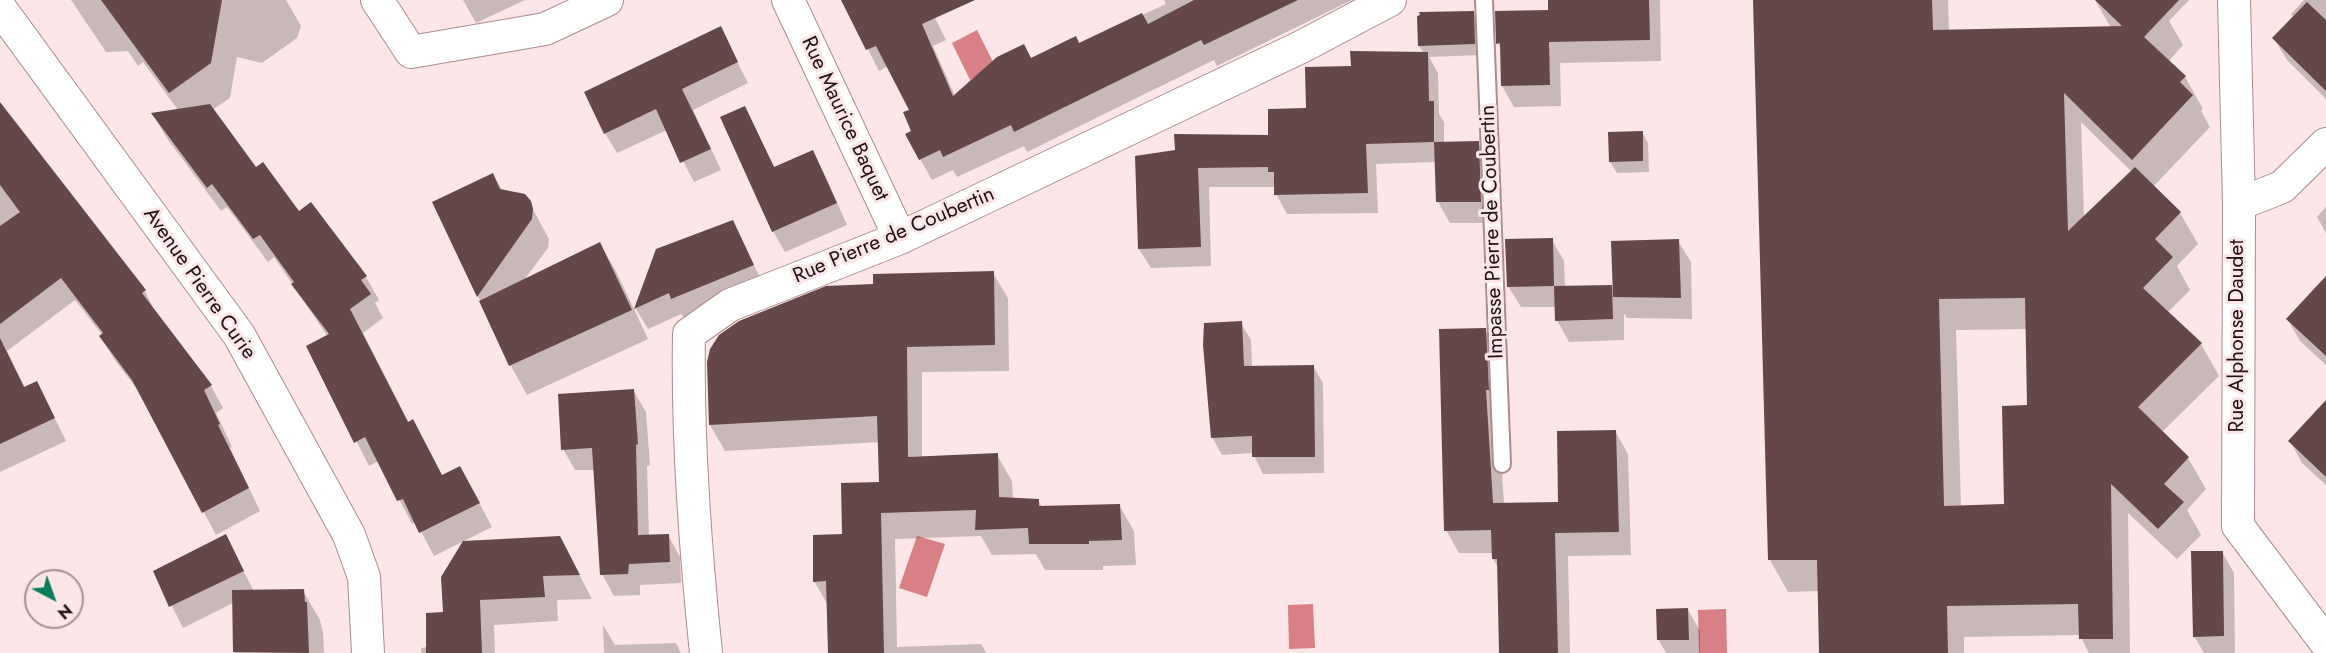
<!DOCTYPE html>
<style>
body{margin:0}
#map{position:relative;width:2326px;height:653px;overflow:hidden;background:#fce6e7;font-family:Jost,sans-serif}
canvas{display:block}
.north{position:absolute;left:24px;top:569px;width:60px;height:60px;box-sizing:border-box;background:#fce6e7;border:2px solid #a49292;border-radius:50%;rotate:139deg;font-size:16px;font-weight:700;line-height:24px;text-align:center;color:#1f1313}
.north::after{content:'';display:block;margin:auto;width:21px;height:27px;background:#087d5a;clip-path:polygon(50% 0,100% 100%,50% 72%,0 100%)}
</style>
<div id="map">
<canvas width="2326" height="653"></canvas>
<div class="north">N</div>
</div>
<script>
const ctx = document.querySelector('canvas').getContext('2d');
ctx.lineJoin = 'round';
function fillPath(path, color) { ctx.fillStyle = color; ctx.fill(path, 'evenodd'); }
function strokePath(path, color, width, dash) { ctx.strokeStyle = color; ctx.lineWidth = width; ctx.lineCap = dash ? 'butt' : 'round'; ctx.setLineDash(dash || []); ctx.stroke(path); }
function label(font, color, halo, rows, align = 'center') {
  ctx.font = font + ' Jost,sans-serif'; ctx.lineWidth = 6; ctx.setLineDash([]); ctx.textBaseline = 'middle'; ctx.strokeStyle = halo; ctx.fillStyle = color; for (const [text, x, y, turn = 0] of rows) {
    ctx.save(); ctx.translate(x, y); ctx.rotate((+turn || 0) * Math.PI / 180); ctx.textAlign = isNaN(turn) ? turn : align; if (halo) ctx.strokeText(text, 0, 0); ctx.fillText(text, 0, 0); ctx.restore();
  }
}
const water = new Path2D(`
 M977,30L996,68L970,80L952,43Z
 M917,536L945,544L927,597L899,588Z
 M1313,604L1315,648L1289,649L1288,605Z
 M1726,609L1727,653H1699L1698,610Z`);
const shadow = new Path2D(`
 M71,0H286L301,26L297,38L262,63L237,57L230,98L212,110L255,170L366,277L379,300L375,303L383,318L363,333L409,423L442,477L473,491L492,527L434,556L416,522L412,524L379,461L369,466L308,346L328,337L274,257L268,262L227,207L221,211L166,137L153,114L178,110L143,62L138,66L128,51L106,52Z
 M463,0H525L476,23Z
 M843,0H926L946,40L933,46L955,96L1032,59L1079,45L1166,4L1164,0H1352L1217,66L1214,60L1027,152L1024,146L957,177L953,170L932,180L920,159L913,131L911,110L888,66L879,71Z
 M1549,0H1660L1661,61L1560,63L1561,106L1514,107L1502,86L1501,50L1498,43L1549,12Z
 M1755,0H1948L1949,31L2111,28L2095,0H2189L2169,21L2183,45L2168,62L2185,77L2203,109L2201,111L2210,127L2153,187L2180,213L2198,244L2177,266L2190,290L2167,313L2201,344L2219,376L2162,432L2188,458L2206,489L2187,510L2201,535L2177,559L2128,513L2130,653H2089L2080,635L1964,637V653H1821L1819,591L1788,592L1770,560ZM2081,122L2132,172L2084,218ZM2027,329L2029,406L2006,506L1961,507L1956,330Z
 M2304,0H2326V99L2287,60L2274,39L2294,19L2291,14Z
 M1473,13L1479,24L1481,55L1429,57L1438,73L1439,114L1444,122V143H1478L1490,164L1493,223H1450L1438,202L1436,162L1376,164L1378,213L1287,214L1276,194V187H1209L1211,266L1151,268L1139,249L1137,158L1270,136L1308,109L1352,68L1424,54L1419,46L1418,17Z
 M720,28L748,83L693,110L721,170L694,182L667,130L617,153L605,133Z
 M0,102L7,114L145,291L156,314L211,386L223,408L216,413L232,447L230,448L260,511L216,535L143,397L114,359L101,337L103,336L75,300L7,351L25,388L37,383L66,441L0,472Z
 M744,108L775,168L812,152L824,173L847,225L785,252L773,231Z
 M1642,132L1648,143L1649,172L1617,173L1610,162Z
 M493,175L502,190L529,202L549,239L548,248L524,280L600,244L617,273L648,339L527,395L511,366L434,203Z
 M2326,207V233L2317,217Z
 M732,222L765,287L685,319L681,314L648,329L636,309L657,251Z
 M1552,240L1564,261L1565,288L1611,287L1614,292L1678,241L1691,262L1692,319L1627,318L1624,313V340L1569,342L1557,320L1556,307H1521L1508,286Z
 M993,273L1008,298L1009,371L922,372V458L997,455L1012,481L1013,499L1038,500L1042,507L1119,505L1134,531L1136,565L1103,566V570H1045L1036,554L992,555L981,536L895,539L897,647L981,644L986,653H829L828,605L814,581L843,536L881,484L880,442L725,451L710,425L875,286Z
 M2326,278V365L2300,341L2288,320Z
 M1241,323L1251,340L1252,368L1313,366L1323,383L1324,473L1263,474L1253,453L1222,455L1212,437Z
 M1485,330L1499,353L1498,413L1504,504L1560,503L1615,431L1628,454L1631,555L1568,556L1570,653H1501L1499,569L1493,559V553H1459L1446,530Z
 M633,390L646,412L650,465L647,466L649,536L668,535L680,557L681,583L640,585V595L614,596L602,574L595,470H575L563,449Z
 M2326,402V485L2302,463L2290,441Z
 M225,536L254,591H303L320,620L323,633L324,653H235L233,603L183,628L155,572Z
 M560,538L592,599L557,600L558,621L494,625L495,653H421V648L428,647L445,614Z
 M2222,552L2234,573L2235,653H2204L2194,636Z
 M1688,610L1700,631V653H1666L1658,639Z
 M603,625L615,645L676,643L681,653H604Z`);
const building = new Path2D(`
 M101,0H222L211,63L169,93Z
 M841,0H975L922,24L953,96L997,57L1024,44L1031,58L1076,36L1079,43L1142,13L1148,24L1194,0H1298L1204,45L1201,40L1014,132L1011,125L943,157L940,150L919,160L905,134L911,131L903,112L909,110L876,46L866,50Z
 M1548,0H1649L1650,40L1549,42L1550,85L1501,86L1500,43L1496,44L1495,11L1548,10Z
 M1753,0H1932L1933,30L2122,26L2095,0H2179L2144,37L2186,76L2180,82L2193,95L2132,160L2064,93L2068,231L2135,167L2181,212L2155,239L2173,257L2143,288L2202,343L2138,407L2189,457L2164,484L2184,502L2158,529L2111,484L2113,639H2079L2078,604L1947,606L1948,653H1819L1817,560H1768ZM2025,298L2027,405L2002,406L2004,504L1944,506L1939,299Z
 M2307,2L2326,20V91L2272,38Z
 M1474,11L1475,44L1418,46L1417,16L1420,15L1419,12Z
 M721,26L738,62L682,89L711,149L680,163L656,109L604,134L584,92Z
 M1350,51L1428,52L1429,101H1434V142L1366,144L1368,193L1274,195V172H1268V167L1198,168L1201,247L1138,249L1135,156L1175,150L1174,134L1268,135V109L1306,108L1305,67L1351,66Z
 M0,102L146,290L142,293L212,385L204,390L220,424L218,425L249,488L202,513L132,380L99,336L103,333L61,278L0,324V226L20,212L0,185Z
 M210,104L256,167L263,162L299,211L311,202L367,276L361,280L371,294L350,309L408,422L413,419L442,475L460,466L480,503L419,533L403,499L397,501L365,437L354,443L306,346L329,334L291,284L294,282L260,235L253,239L212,184L207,188L151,113Z
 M745,106L774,167L813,150L837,203L772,232L720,117Z
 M1643,131V161L1609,162L1608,132Z
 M1479,141L1481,202H1436L1434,142Z
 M493,173L500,189L525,194L531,201L533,209L532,219L477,297L432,202Z
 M733,220L754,265L671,299L669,293L634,309L656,249Z
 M1553,238L1554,286L1507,287L1505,239Z
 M1679,239L1681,298L1613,297L1611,241Z
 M600,242L632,310L509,366L479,301Z
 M994,271L995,345L907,347L908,457L998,453L999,497L1039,499V506L1120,504L1122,540L1089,541V544H1029L1028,528L975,530L976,510L881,513L884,653H828L826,581L813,582V535L842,534L841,483L879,482L877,416L709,425L707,362L710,349L719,335L739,321L826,286L873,284V274Z
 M2326,276V356L2286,319Z
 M1612,285L1613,319L1555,321L1554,286Z
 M1242,321L1244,366L1314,365L1315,457H1252V436L1211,438L1203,345L1204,323Z
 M1486,328L1489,390H1486L1493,503L1558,502L1557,431L1616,430L1619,532L1555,533L1558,653H1499L1497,559H1492L1491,530L1444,531L1439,329Z
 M0,338L24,387L37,381L55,418L0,444Z
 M634,389L638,444L636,445L638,535L669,534L670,562L629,564L628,574L600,575L592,448L561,450L558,394Z
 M2326,400V477L2288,441Z
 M226,534L244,571L169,607L153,571Z
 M560,536L580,575L543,576L545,597L480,600L482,653H426V613L443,612L441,577L463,541Z
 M2191,551H2223L2224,636L2193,637Z
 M304,589L305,602H307L309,653L233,652L232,590Z
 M1688,608L1689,640H1657L1656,609Z`);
const lane = new Path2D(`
 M1484,0L1502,464`);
const street = new Path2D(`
 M377,0L411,52L545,29L607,0
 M788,0L900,238
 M2234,0L2239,204L2238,526L2326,643
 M0,8L239,335L349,535L364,577L368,653
 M2239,204L2282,187L2326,144
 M706,653C695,547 687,440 689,334L730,305L900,238L1301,47L1390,0`);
const streetNames = [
 ["Rue Maurice Baquet",844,119,65],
 ["Impasse Pierre de Coubertin",1493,232,-92],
 ["Rue Pierre de Coubertin",894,236,-23],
 ["Avenue Pierre Curie",199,284,55],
 ["Rue Alphonse Daudet",2238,336,-90]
];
fillPath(water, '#d97f86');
fillPath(shadow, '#0003');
fillPath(building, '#644749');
strokePath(lane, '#ac8c8d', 20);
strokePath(street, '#ac8c8d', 34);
strokePath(lane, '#fff', 16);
strokePath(street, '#fff', 32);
label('21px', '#1f1313', '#fce6e7', streetNames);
</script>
